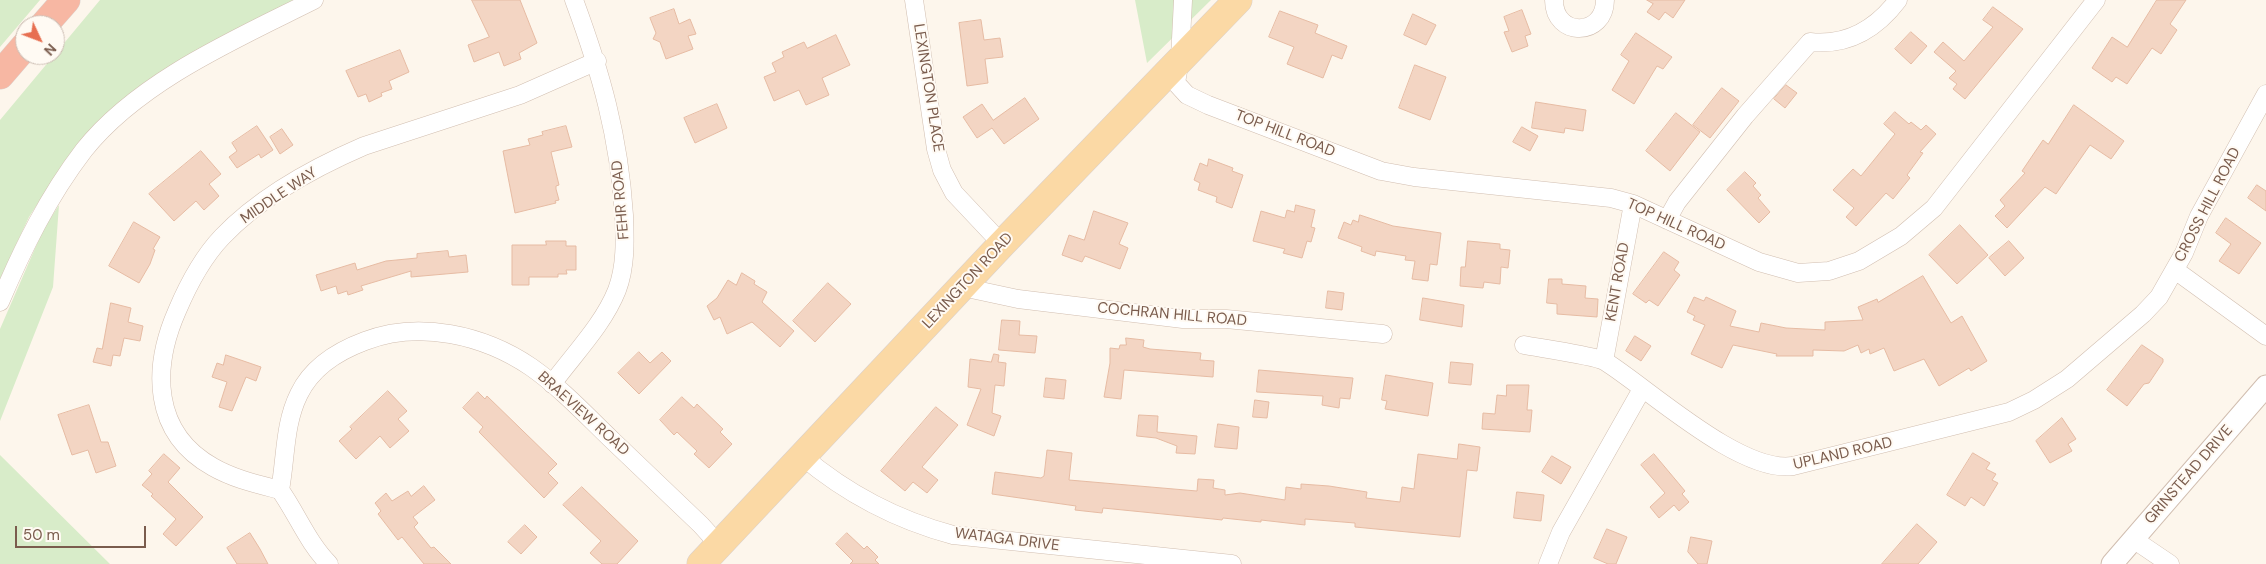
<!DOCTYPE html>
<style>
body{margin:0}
#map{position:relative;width:2266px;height:564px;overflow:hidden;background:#fdf6ec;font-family:"DM Sans",sans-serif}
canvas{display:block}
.north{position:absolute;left:15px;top:15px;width:50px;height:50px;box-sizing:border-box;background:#fffaf3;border:1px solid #cabbb1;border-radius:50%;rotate:133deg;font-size:14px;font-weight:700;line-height:20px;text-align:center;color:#7a5c4d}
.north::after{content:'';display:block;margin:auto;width:18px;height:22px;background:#e76f51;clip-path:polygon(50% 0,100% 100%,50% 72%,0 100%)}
.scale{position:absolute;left:15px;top:526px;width:131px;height:22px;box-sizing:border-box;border:2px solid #7a5c4d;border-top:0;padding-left:6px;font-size:15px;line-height:18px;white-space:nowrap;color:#7a5c4d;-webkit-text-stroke:4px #fffaf3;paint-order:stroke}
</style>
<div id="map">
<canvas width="2266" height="564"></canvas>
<div class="north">N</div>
<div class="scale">50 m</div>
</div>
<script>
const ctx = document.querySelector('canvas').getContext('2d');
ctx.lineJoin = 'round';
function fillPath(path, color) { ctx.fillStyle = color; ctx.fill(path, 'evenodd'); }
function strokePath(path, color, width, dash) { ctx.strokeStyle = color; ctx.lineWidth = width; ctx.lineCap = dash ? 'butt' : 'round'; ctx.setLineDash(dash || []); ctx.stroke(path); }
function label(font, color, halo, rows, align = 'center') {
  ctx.font = font + ' "DM Sans",sans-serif'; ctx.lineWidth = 4; ctx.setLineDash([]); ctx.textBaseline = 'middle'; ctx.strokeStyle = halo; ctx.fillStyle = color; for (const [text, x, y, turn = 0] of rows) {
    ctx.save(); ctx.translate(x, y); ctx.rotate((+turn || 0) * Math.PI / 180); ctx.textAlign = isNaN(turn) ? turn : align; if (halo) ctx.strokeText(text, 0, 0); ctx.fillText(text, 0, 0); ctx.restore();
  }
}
const green = new Path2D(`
 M0,0H40L0,47Z
 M100,0H293L148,82L66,160L29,217L0,279V120Z
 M1135,0H1211L1147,63Z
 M59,205L53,287L0,421V329L43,230Z
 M0,455L110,564H0Z`);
const building = new Path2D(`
 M472,0H520L537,43L519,53L521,59L504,66L499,52L474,62L468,45L489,37Z
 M1647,0H1685L1673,18L1665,12L1659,20L1647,12L1653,4Z
 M2157,0H2186L2170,24L2177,30L2161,54L2152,48L2127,84L2116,77L2112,82L2092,68L2112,37L2127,47Z
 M1993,7L2023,29L1965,99L1953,89L1957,84L1949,78L1956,71L1934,52L1943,42L1964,61L1993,27L1983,20Z
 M674,9L679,24L690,19L696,34L688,36L693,49L666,59L660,42L653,39L656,33L650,18Z
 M1522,10L1531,34L1525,36L1528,46L1512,52L1504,32L1509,31L1504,17Z
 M1280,11L1318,25L1315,33L1347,46L1342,59L1332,55L1323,78L1287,64L1294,47L1269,37Z
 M1413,14L1436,25L1426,45L1404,35Z
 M981,20L984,40L1000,38L1003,57L985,59L988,83L967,86L959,23Z
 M1911,32L1927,46L1911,64L1895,49Z
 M1636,33L1672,57L1663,69L1657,66L1634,104L1612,90L1629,61L1621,55Z
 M836,35L850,65L822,78L829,95L806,105L799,90L774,101L764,77L776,72L772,63L784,57L782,52L804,42L807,48Z
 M400,50L409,72L389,81L392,89L381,93L382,96L369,102L366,94L358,97L346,71Z
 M1415,65L1446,77L1430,120L1399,108Z
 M1786,85L1797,93L1785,108L1774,99Z
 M1722,88L1739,101L1710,138L1693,125Z
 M1025,98L1039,119L1004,144L992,128L977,138L963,117L982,104L993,120Z
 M1536,102L1586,110L1583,131L1565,128L1564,133L1532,128Z
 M717,104L727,128L695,143L684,118Z
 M2074,105L2124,141L2111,159L2090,145L2056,194L2045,187L2007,228L1995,216L2005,206L2000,200L2025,173L2022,171L2043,140L2048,144Z
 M1895,112L1909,124L1911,122L1921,130L1926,125L1936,134L1920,152L1923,153L1907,175L1910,178L1893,199L1886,193L1856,226L1846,217L1854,208L1833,190L1853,169L1861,176L1895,134L1884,124Z
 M1676,113L1700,132L1670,171L1646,151Z
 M257,126L273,150L261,158L259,154L237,168L229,157L237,151L232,143Z
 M566,126L572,147L551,152L559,185L556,186V189L559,200L555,201L556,203L515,213L503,151L530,145L528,139L543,135L542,132Z
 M1522,127L1538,136L1530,151L1513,142Z
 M282,129L293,145L280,154L270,137Z
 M201,151L221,174L209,184L219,196L204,210L196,201L174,221L149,194Z
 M1209,159L1233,168L1232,171L1243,175L1232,208L1216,202L1217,197L1198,190L1200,183L1194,180L1200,163L1207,166Z
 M1745,172L1756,183L1753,186L1761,195L1758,198L1770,212L1759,223L1727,190Z
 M2257,185L2266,191V211L2248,198Z
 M1296,205L1315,210L1311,227L1315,228L1311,242L1307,241L1302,258L1283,253L1285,249L1253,241L1261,211L1285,218L1287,210L1294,212Z
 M1094,211L1128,223L1119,244L1128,248L1120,269L1085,256L1082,262L1062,255L1069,235L1084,240Z
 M1360,215L1393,226L1441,233L1437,265L1430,264L1428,281L1412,279L1415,261L1405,260L1406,256L1376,251L1375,256L1361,251L1362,247L1338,238L1344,222L1351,225L1353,220L1358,222Z
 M2226,218L2261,243L2239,274L2219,261L2231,244L2216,233Z
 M134,222L160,237L153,249L155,250L150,264L139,283L109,266Z
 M1960,225L1988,255L1957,284L1929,255Z
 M546,241H566V246H576V270H566L567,274H558V277H529V285H512V245H546Z
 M1468,241L1500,244V249L1510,250L1508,268L1501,267L1500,284L1484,282L1483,288L1460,286L1461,267H1465Z
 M2009,241L2024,258L2005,276L1989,258Z
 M448,251L449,257L466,255L468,272L411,277V271L361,286L363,290L348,295L347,291L338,294L336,286L321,291L316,275L355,263L357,270L386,261L417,258V254Z
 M1664,252L1679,262L1674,270L1680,275L1658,306L1649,300L1646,303L1633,294Z
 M742,273L755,281L754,284L767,292L762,302L794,331L780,347L752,322L727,334L720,317L714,320L707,306L717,298L728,280L736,285Z
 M1923,276L1951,323L1962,316L1987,361L1971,371L1969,368L1939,386L1924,359L1894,371L1884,348L1870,354L1869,349L1861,353L1858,345L1844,351L1813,350V356H1776L1777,354L1733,345L1722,368L1691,354L1705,325L1693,320L1695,316L1687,312L1694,297L1704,301L1706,297L1736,311L1730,326L1759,332L1761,323L1786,328L1825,330V322L1863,320L1858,307L1877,299L1878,302Z
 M1549,279H1562V284L1586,286L1585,298L1598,299L1597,317L1557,314V304L1547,303Z
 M828,283L851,304L815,342L793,321Z
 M1328,291L1344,293L1342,310L1326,308Z
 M1423,298L1464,305L1462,327L1420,320Z
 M111,303L131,308L128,322L143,326L140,341L124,338L120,356L113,355L111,366L93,362L97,348L102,349Z
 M1002,320L1020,321L1019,335L1037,336L1035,353L999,350Z
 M1635,336L1651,346L1641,361L1626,351Z
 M1126,338L1144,340L1143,347L1150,349L1201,353L1200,360L1214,361L1213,377L1124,370L1121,399L1104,397L1110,363V348L1119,349L1120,345H1126Z
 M2142,345L2163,359V362L2149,383L2144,384L2127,406L2107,390Z
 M639,352L650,363L662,352L671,361L639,394L618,373Z
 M994,354L999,355L998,362L1006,363L1004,386L995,385L992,413L1001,416L994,436L967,425L981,389L968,387L970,359L991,362Z
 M226,355L261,367L256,381L246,377L232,411L219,407L227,382L212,377L217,363L223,365Z
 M1451,362L1473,364L1471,385L1449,383Z
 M1259,370L1353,378L1350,399L1340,398L1339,408L1322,405L1323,396L1257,392Z
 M1386,375L1433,383L1428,416L1385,409L1387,401L1382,400Z
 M1046,378L1066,380L1064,399L1044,397Z
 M1507,385H1529L1527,410H1532L1530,432L1482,429L1483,413L1495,414L1497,395L1506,396Z
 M388,391L407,411L398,419L409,431L390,448L380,436L356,459L339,441L352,429L350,427Z
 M478,392L485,399L487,396L557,464L548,473L558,483L544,498L479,432L483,427L463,408Z
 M682,397L694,408L697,404L723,429L720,432L732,444L709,468L694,454L697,451L677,432L674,435L660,420Z
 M1255,400L1269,402L1267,418L1253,417Z
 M89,405L101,442H108L116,466L96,473L88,450L72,455L58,415Z
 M936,407L958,425L922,467L938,480L927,493L913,482L905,491L881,471Z
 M1139,415L1158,416L1157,432L1197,436L1195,454L1176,453L1177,446L1156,438L1137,436Z
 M2062,418L2076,439L2068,444L2072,451L2050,463L2036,441Z
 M1218,424L1239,427L1237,449L1215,447Z
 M1459,444L1480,447L1477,471L1467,470L1460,537L1355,527V523L1305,519V525L1261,520V522L1223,518L1222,520L1213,519L1103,508L1102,513L1075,510L1076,506L992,494L995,472L1041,478L1044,476L1047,450L1072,453L1069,480L1197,491L1198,479L1214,480L1213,488L1225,490V495L1240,493L1285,500L1286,487L1301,489V484L1329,486L1367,492L1366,498L1400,502L1402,487L1414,489L1418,454L1457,459Z
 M1973,453L1990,463L1986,469L1996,474L1992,480L1998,483L1984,506L1971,497L1965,506L1947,495Z
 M164,454L180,468L168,482L203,517L176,546L163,534L176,519L151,496L153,494L142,485L152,474L149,471Z
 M1654,454L1685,491L1682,494L1689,502L1679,511L1674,505L1659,518L1650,507L1665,493L1641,465Z
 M1552,456L1571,467L1561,484L1542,472Z
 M424,486L435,500L413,517L418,523L414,527L431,548L434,547L451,564H424L402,537L398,540L378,514L381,511L375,503L386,493L392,501L408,491L411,496Z
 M582,487L638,541L617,564H602L590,553L601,541L563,505Z
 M1517,492L1544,495L1541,521L1514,518Z
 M1917,524L1937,542L1918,564H1882Z
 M525,525L537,537L521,554L508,542Z
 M1607,529L1627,537L1616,564H1608L1594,558Z
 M250,533L260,549L268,564H237L227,548Z
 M847,533L864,549L867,546L878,557L875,560L879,564H850L853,561L836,544Z
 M1691,537L1712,541L1707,564H1698L1688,552Z`);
const minor = new Path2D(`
 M914,0L936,149L942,170L954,193L1002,244
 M1183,0L1180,59L1176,83L1187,95L1208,105L1381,171L1414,177L1611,198L1633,204L1759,262L1798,273L1829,271L1859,261L1901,236L1934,208L2096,0
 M1554,0C1554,38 1605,37 1605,0
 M1667,220L1677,202L1745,116L1810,42C1848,46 1876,29 1898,0
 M2175,270L2266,336
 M962,287L1018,299L1183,319H1226L1383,334
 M0,302C23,248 48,197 84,150C139,81 236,39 314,0
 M1524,345C1539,348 1597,356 1606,362C1650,390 1741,474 1793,466L2009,412L2034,400L2067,379L2143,314L2159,297L2184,253L2199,216L2266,94
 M1604,361L1633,204
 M552,384C574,354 603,325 617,290C626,266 625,240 624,215C619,136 601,73 574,0
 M802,456C847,494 897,520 953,535L1232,564
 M280,490C257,484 234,479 213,467C152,433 152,368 177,311C188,285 202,258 222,237C260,197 313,168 364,146L520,95L597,61
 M2133,539L2170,564
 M329,564C308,543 297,514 280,490C286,458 284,424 299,394C312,367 338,351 365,341C419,320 484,335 531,367C561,388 587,416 613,441C642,469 672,497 701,525L719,545
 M1548,564L1561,532L1642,389`);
const tertiary = new Path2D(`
 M2112,564L2266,386`);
const primary = new Path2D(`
 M701,564L1002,244L1238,0`);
const motorway = new Path2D(`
 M44,25L66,0
 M0,75L25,46`);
const streetNames = [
 ["LEXINGTON PLACE",928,88,81],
 ["TOP HILL ROAD",1285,134,21],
 ["MIDDLE WAY",279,196,-34],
 ["FEHR ROAD",621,200,-95],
 ["CROSS HILL ROAD",2208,205,-63],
 ["TOP HILL ROAD",1676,225,24],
 ["LEXINGTON ROAD",968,281,-47],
 ["KENT ROAD",1618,282,-80],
 ["COCHRAN HILL ROAD",1172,315,5],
 ["BRAEVIEW ROAD",583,414,42],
 ["UPLAND ROAD",1843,454,-13],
 ["GRINSTEAD DRIVE",2189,475,-49],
 ["WATAGA DRIVE",1007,540,7]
];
fillPath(green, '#d8ecc9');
fillPath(building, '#f3d5c3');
strokePath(building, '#e6bba3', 1);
strokePath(minor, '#d1beb0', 19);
strokePath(tertiary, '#d1beb0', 23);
strokePath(primary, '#dad1cd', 29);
strokePath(motorway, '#dad1cd', 29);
strokePath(minor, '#fff', 18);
strokePath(tertiary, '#fff', 21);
strokePath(primary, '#fbd9a5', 28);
strokePath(motorway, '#f7b7a3', 28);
label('15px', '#7a5c4d', '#fffaf3', streetNames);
</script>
